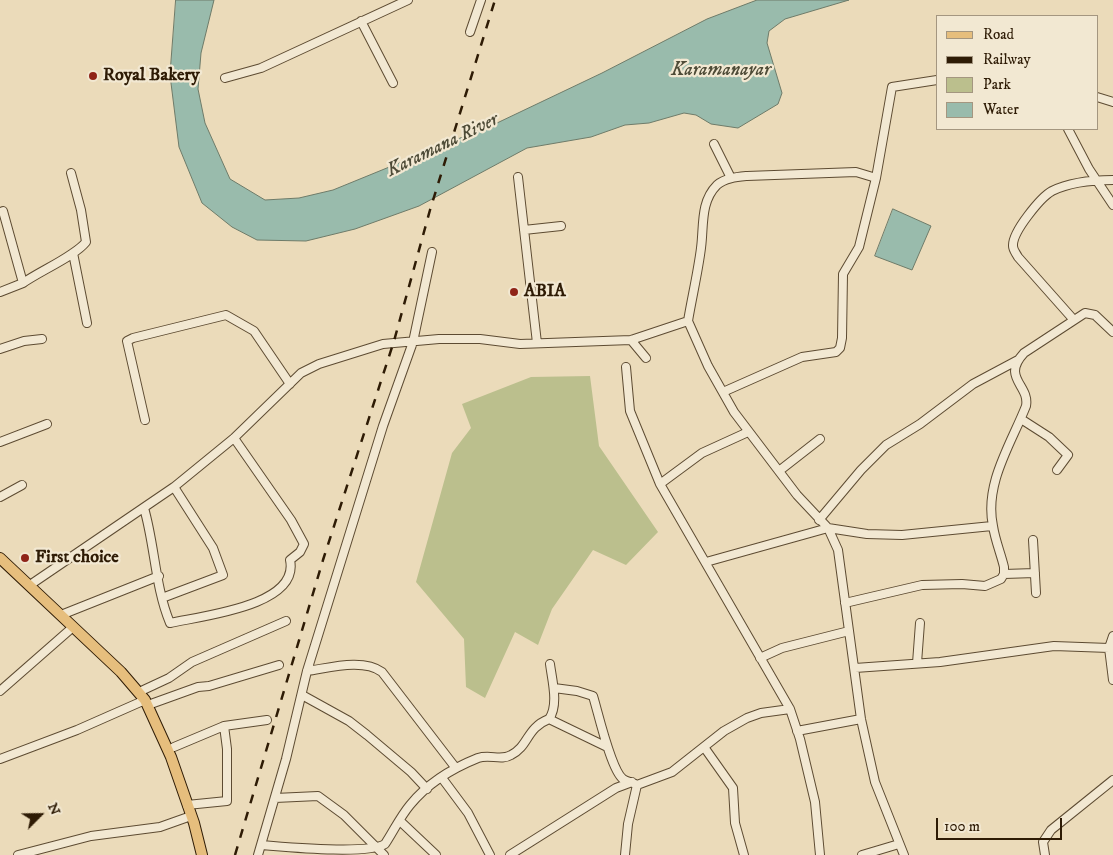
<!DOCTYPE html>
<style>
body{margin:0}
#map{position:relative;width:1113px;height:855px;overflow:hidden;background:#ebdbba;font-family:"IM FELL DW Pica",serif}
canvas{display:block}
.legend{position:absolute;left:936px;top:15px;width:162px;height:115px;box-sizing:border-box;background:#f2e8d2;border:1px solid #a49680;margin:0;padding:6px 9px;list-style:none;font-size:15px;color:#2e1b05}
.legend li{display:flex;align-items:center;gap:10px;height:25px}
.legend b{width:25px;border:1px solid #a49680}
.north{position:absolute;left:15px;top:790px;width:50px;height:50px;-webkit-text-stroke:4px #f2e8d2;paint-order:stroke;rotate:67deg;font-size:14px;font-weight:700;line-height:20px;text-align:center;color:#2e1b05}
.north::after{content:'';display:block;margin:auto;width:18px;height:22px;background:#2e1b05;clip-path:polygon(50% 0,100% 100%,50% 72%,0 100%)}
.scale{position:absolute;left:936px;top:818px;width:126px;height:22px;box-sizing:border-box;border:2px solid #2e1b05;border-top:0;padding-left:6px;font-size:15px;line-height:18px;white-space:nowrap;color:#2e1b05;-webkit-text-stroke:4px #f2e8d2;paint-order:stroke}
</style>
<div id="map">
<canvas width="1113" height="855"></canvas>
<ul class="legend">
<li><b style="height:6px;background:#e6be7d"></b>Road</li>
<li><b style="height:6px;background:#2e1b05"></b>Railway</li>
<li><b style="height:14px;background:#bbbf8d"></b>Park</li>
<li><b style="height:14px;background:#99bbac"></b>Water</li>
</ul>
<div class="north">N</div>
<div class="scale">100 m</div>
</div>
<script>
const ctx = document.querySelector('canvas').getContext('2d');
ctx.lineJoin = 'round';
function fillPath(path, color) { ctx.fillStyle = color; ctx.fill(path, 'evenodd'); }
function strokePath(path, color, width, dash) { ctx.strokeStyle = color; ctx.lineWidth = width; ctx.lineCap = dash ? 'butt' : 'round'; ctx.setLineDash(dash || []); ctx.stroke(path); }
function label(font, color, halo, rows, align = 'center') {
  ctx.font = font + ' "IM FELL DW Pica",serif'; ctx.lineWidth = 4.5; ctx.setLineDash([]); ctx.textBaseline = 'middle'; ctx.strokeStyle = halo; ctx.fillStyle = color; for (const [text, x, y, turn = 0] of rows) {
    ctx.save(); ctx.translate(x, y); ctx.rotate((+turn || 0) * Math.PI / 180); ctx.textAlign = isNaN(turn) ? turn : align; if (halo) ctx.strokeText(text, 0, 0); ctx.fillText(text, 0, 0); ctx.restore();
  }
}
const green = new Path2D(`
 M590,376L599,446L658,532L626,565L593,550L552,609L538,645L515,632L485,698L466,687L464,639L416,582L452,453L471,428L462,404L531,377Z`);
const water = new Path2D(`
 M176,0H214L201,53L198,89L205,123L230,179L265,200L299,198L333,190L497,123L602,73L707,19L757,0H849L785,19L769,31L767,43L782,93L778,104L738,128L711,124L696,115L684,113L649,123L625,125L591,137L527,148L419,206L355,229L306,241L257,240L232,227L202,203L179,147L170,75Z
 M893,209L931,226L912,270L875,256Z`);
const minor = new Path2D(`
 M361,21L393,83
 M470,32L481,0
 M225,78L261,68L408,0
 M1097,97L1113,102
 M1068,129L1089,169L1113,205
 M714,144L731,178
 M518,177L537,343
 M876,178L892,87L937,80
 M524,230L561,226
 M73,253L87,323
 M23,283C40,271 75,256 86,242L81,210L71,173
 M0,292L23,283L3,211
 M1073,319L1018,257C1016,253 1013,250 1013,246C1012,232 1041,197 1052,191C1070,182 1093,180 1113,180
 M688,321C692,297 698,272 701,248C704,226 700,202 717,185C725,178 737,177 747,176L856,172L876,178L859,247L843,274L842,338L840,348L836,352L802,357L723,392
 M631,340L646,358
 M0,349L24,341L42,339
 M626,367L630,411L660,484L790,709L800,739L815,802L820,855
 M1021,419L1049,437L1068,455L1057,470
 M145,420L127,341L133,338L226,315L254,331L290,384
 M0,442L47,424
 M779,471L820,439
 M660,484L702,453L748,432
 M0,497L22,485
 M144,508C155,546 155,587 170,623C201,616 300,606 290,560L300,552L304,544L291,520L234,438
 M819,520L861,470L886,445L920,424L973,384L1018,360
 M1033,540L1036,593
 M706,562L828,528L867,534L902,535L992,526
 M1004,574L1035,573
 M30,585L174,487L234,438L301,373L319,364L383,344L439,339H480L520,344L631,340L688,321L708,366L734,412L797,495L828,528L838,550L861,719L875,782L904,855
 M162,598L223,575L213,548L174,487
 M845,603L922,585L962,584L985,586L1001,579L1004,574V567C1001,554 995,540 993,526C984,484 1011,444 1026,406C1030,385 1001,378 1024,353L1085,313L1095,315L1113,332
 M61,615L159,576
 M1113,636L1109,648L1113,680
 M760,658L782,648L849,631
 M917,663L920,623
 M855,668L940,662L1054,646L1109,648
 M307,671C329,668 363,658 382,672L455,767
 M554,688L577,691L593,696C598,712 611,770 623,779C627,782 633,782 637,785L672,772L724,731L747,718L761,713L790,709
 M0,691L73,627
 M139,692L169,678L192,662L286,621
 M302,695L349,721L367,735L411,772L427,789
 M148,705L198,687L209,686L279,665
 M549,719L607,747
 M797,731L861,719
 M174,747L224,726L267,720
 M704,747L733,788L735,823L744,855
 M0,759L77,730L145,700
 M442,778L468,813L490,855
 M275,798L318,796L344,815L384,855
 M187,805L227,801V749L224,726
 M400,821L436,855
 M261,845C287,847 367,855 385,844C393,832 400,817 410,805C427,784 453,768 478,758C490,754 501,761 511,755C529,746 526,728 549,719C559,705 552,680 550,664
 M18,855L91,836L160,827L191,816
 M258,855L286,759L307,671L383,426L413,342L432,252
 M510,855L616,788L632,782
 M625,855L628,824L637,785
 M862,855L899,844
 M1045,855L1043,842L1051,830L1113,780`);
const major = new Path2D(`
 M0,558L121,672L145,700L171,757L194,823L202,855`);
const rail = new Path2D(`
 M235,855L323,560L394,341L430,210L495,0`);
const markers = [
 [93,76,5,"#8f2418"],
 [514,292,5,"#8f2418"],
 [25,558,5,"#8f2418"]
];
const poiNames = [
 ["Royal Bakery",103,76],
 ["ABIA",524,292],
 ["First choice",35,558]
];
const waterNames = [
 ["Karamanayar",721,71],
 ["Karamana River",443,146,-26]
];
fillPath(green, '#bbbf8d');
fillPath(water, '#99bbac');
strokePath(water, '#6e7b69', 1);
strokePath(minor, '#5d4b32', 10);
strokePath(major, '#2e1b05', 12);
strokePath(minor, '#f2e8d2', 8);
strokePath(major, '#e6be7d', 10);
strokePath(rail, '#2e1b05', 2.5, [9, 9]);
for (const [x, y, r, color] of markers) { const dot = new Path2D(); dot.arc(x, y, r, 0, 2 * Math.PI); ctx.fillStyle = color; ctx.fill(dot); strokePath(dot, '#f2e8d2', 2); }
label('bold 18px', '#2e1b05', '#f2e8d2', poiNames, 'left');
label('italic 19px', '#4e4b37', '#f2e8d2', waterNames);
</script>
